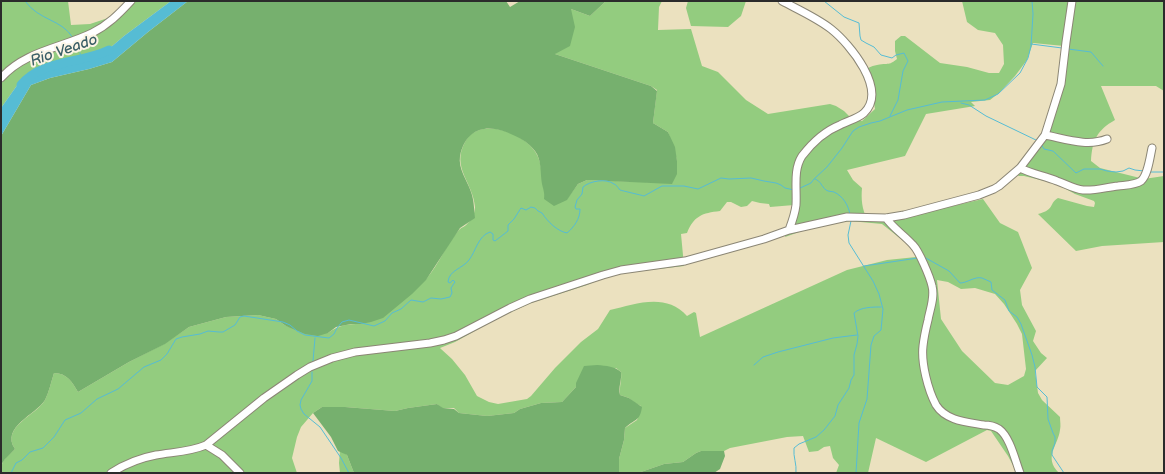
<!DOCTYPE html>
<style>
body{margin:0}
#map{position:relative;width:1165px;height:474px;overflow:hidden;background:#ebe1bf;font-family:"Balsamiq Sans",sans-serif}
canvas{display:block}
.frame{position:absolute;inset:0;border:2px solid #2b2b2b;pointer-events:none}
</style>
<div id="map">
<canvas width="1165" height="474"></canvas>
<div class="frame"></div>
</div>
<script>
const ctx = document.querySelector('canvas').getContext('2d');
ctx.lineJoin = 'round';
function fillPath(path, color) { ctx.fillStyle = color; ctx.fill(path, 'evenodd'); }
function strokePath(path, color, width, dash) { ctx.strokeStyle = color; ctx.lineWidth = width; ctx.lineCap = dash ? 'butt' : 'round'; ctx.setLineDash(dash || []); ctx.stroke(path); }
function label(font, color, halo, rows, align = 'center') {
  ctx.font = font + ' "Balsamiq Sans",sans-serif'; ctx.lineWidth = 4; ctx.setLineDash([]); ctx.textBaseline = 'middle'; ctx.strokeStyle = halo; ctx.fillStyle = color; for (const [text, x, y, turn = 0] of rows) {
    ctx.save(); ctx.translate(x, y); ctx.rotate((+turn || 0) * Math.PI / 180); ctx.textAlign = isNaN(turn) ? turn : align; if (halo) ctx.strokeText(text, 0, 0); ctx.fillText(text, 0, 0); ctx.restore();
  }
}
const green = new Path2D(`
 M1,1H68L71,25L90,24L108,18L134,1H171L124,36L104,53L89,59L34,74L18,84L1,108Z
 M606,1H662L659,7L658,30L691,29L702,66L718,72L746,100L768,114L830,104L836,106L844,111L852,119L862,121L875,109L873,97L861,72C866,69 871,66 877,65C888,62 887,67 897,59L895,51V41L901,36H905L940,63L967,67L989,73H999L1004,64L1003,45L995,33L978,30L967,22L962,1H1164V91L1156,86H1101L1115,120C1097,130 1092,141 1091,161L1100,168L1144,179L1164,176V242L1102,246L1076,251L1038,214C1055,210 1049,203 1058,198L1087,206L1094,207L1095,203L1094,201L1075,194L1057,184L1024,176H1018L1053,116L1064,46L1033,43L1027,60L1015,76L999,93L990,100L971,102L975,106L926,114L905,156L847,170L853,180L862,188C861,199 862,209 867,219L887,221L983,199L1000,223L1018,232L1032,268L1020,290L1022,305L1036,331L1033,341L1041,353L1047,358L1035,371L1038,393L1042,400L1060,417C1060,421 1061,426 1060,430C1058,446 1043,457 1059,473H1017L1008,456L991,431L987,430L926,462L876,438L868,473H836L839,465L833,458L830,446L824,447L818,451L809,452L803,436L787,437L730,448L724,451H701L696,453L683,462L664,464L638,473H619V459L624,440L625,428L637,420L641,406L635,403L629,398L620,395C619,387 622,380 621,372L616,368L576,387L562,402L541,403L520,409L514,413L487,416L459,413L454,408H442L437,404L408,408L395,411L345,407H322L313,413L301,427L297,437L292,458L297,473H1C1,459 6,458 15,449C0,427 37,415 45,400C49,392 51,382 54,373C67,373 72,382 78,392L129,362L164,344L189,327L226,317L258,315L276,319L286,326L328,333C339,325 347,324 361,324C377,313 392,303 408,292C414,288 422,284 427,278C439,264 446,245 458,231C461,227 465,227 467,224C472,220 475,213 475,207C473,182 451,168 465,142C478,116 524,132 536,153C543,164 541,180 545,193L567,199L578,184L587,180L672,183C682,163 675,153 668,132L653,123L657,90L651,86L555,54L571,9L590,16ZM752,201L760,203L769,204L770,207L794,205L789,226L785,237L802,231L800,229L850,221L882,224L911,247L916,254V257L887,260L847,270L700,337L696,313L694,312L687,316C666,292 635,304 610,310L598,329L581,342L555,368L531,396L527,399L498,404L489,402L477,396L465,375L452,359L441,349L440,348L455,342L498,318L531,303L587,285L606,277L624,273L684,266L681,234L687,233C694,216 702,213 720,211L727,202H731L741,207L747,206ZM937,280L948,282L961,289L975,288L995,294L1004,304L1017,324L1022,334L1026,369L1024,376L1008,385L995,383L962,351L941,319Z
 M688,1H746L741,16L728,27L691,26L686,8Z
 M340,450L347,455L354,473H340L339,463Z`);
const forest = new Path2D(`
 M188,1H506L510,7L520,1H606L590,16L571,9L575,27L570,46L555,54L651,86L657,91L653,123L668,132L675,147L677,161V174L672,184L587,180L578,184L567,200L554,206L544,199C545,193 543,189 542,184C540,173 542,160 535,151C529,143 522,139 513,135C490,123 466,126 460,156C458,169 467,180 471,192C474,200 474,209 475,218L460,228L426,280L412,294L383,318L371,322L361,324H351L336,327L328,333L318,336L305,334L286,326L276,319L258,315L226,317L189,327L165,344L129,362L78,392C72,382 67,373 54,373C51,382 49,392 45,400C37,414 0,427 15,449L5,459L1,465V136L31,85L50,78L89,69L112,62L148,32Z
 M597,365C607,366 614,366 621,372C622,380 618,387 620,395L629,398L642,407C640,422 634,419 625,428L624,440L619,459V473H354L347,455L338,451L331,437L313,413L322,407H345L395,411L408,408L437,404L443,408L454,409L459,413L487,416L514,413L520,409L541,403L562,402L576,387V383L584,366Z
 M701,451H724L725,456L720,469L714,473H638L664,464L683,462L696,453Z`);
const water = new Path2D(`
 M171,1H188L148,32L112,62L89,69L50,78L31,85L1,136V108L18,84L34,74L89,59L104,53L124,36Z`);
const stream = new Path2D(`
 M25,1C39,21 62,19 73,38
 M824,1L844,17L859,23L860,36L861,40L866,43L874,47L881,55L892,58L896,55L904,53L908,61L903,71L898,100L890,116
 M76,44L78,48
 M1031,44L1062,48
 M1068,49L1091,52L1103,66
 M80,53L81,59
 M961,103L969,105L986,116L1038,141
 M1041,144L1044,149L1053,151L1076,173L1084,169H1100L1107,171L1116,172L1123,171L1129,168L1135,170L1144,171
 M1151,172H1164
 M815,179C821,181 821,186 826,190C829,192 831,191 834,192C843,196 849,206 850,215
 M798,189L811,183L814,179L827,167L842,148L853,131L859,127L871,123L880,121L907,110L942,102L985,100L998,94L1020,73L1028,58L1031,46L1033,14L1032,1
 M851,221L848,235L849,243L873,281L879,294L883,309L881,330L874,336L871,345L867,399L859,423L856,473
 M924,257L949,271L960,283C967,283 975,276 982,278C985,279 988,281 991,282L992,290L1005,300L1009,311L1017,317L1021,324L1032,355L1035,367L1037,387L1047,397L1048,419L1053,433L1055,437V443L1052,451V455L1064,473
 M864,266L918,258
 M313,361L315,338
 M754,365L763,357L778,352L833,338L857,335
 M312,372V381L301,400L300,405L301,409L304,414L320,427L341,458L349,473
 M11,473L16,463L22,460L30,452L43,448L54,437L65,420L81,413L97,399L118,389L144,367L161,360L167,354L176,339L182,337L200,334L208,331L219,332H223L235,325L240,317L244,316L283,322L290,325L297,331L305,335L329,338L334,334L337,328L342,322L349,320L374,326L385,321L392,313L401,309L411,300L423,302L431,298L441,299L450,297L452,293L451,288L455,282L453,280L450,283L448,282C449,270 462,269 469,260C476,251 478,236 490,232L493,234V240L495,241L508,231V225L514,219L521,208L526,210L531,207L535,208L538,211L542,213C548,222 557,231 567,233C574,227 580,219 580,209H576L575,207L577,200L582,194L583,187C590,181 606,178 614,184C618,186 617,187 620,190C623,191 641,195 644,196L662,186H684L698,189L721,178L729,179L751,178L764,181L776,183L781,185L785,188L794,190
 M796,473C797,464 793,457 794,448L799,444L816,437L824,430L835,416L838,405L849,388L851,380L854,375V355L857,344L858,336L854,313C861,307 872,307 881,307`);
const river = new Path2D(`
 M21,85C43,59 81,64 109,50`);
const minor = new Path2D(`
 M1,78C25,51 61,48 92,33C108,25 119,14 131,1
 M1045,135C1066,139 1087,147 1107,139
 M1020,168C1032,174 1045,176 1057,181C1066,184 1074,189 1083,190C1095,191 1107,187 1118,186C1125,185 1135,185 1141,181C1148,175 1150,157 1152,148
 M886,218C893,228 904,235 913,245C919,251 930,277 932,286C935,297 930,309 928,320C926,328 924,337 923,346C921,363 928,390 936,405C946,421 967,422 984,425C989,425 994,426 999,429C1010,437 1015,460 1020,473
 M789,230L847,217L886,218L904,215L979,195L994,189L999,186L1020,168L1045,135L1061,84L1066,42L1072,1
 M206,445L222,455L240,473
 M111,473C125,464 140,458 156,455C173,452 190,452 206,445L264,398L297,375L310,367L332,358L355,352L430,343L444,340L456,336L510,308L530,299L603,275L621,270L685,261L764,239L789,230C792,222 795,214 796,205C797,188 793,170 802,156C812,143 825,131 840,125C847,121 857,119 864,113C888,90 850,44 831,29C817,18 799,10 782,1`);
const waterNames = [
 ["Rio Veado",64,51,-19]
];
fillPath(green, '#93cc7f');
fillPath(forest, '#76b06e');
fillPath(water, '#56bcd4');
strokePath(stream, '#56bcd4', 1);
strokePath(river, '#56bcd4', 9);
strokePath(minor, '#8b8675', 9);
strokePath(minor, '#fff', 7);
label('italic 15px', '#3a5e66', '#fcf5e5', waterNames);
</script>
